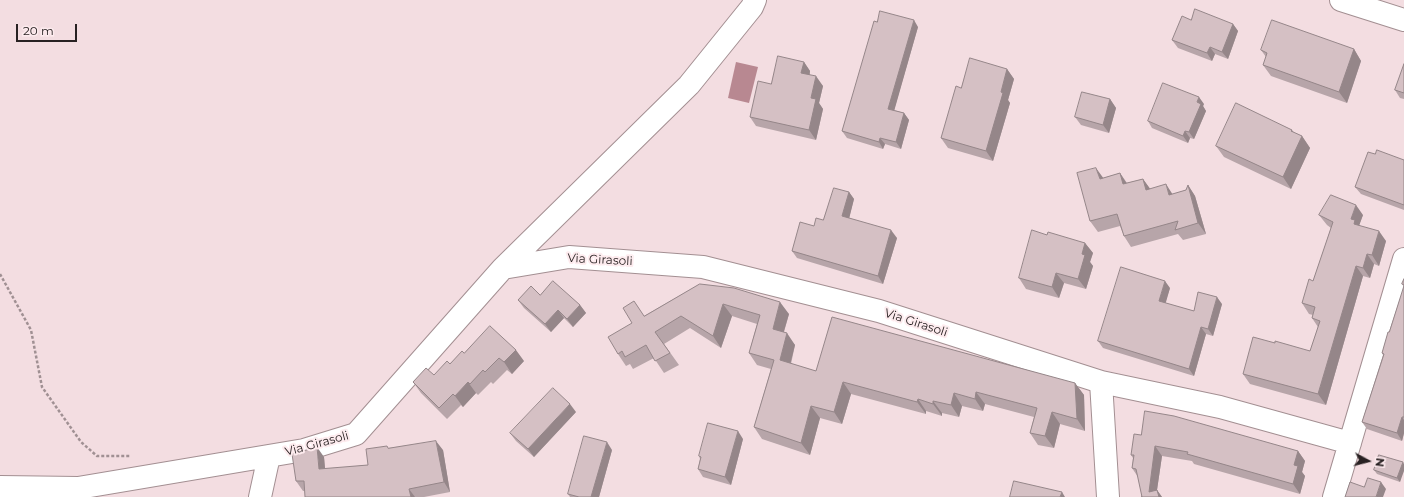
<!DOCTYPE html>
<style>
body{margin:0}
#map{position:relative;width:1404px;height:497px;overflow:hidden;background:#f3dde1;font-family:Montserrat,sans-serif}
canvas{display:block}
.north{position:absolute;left:1348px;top:441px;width:40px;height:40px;-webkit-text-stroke:3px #fdebee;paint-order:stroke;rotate:97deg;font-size:11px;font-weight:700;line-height:16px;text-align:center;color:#282122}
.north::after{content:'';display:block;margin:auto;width:14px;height:18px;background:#282122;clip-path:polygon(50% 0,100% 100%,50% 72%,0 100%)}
.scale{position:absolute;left:16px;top:24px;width:61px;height:18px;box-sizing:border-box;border:2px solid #282122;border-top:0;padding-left:5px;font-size:12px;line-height:14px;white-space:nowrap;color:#282122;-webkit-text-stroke:3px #fdebee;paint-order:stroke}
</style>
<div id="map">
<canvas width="1404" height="497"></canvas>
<div class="north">N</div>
<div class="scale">20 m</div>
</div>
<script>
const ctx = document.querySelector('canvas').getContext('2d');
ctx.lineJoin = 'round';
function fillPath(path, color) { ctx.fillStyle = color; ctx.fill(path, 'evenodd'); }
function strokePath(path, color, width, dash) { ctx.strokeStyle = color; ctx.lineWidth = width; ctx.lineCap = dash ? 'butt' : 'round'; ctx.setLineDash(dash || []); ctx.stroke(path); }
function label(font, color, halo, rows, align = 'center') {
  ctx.font = font + ' Montserrat,sans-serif'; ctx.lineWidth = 4; ctx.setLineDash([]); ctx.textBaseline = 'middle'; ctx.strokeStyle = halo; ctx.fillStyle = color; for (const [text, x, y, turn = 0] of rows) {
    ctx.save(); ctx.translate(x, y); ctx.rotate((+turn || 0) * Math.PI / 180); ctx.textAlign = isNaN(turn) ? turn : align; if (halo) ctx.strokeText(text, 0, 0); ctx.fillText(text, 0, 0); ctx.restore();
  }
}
const water = new Path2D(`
 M736,62L758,67L749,103L728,98Z`);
const path = new Path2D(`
 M0,274L31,330L42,387L81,442L97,456H130`);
const street = new Path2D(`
 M1341,0L1404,20
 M503,268L689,85L752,7L755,0
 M1101,382L1220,407L1350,443
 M0,487L78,488L304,450L356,434L503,268L569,257L703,267L879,311L1101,382L1108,497
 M260,497L269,456
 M1334,497L1404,259`);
const wall = new Path2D(`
 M1191,20L1233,24L1238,31L1228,59L1215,54L1212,61L1178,48L1172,40Z
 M877,22L918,27L894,110L904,113L909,120L901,149L885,144L883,149L847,138L842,131Z
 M1354,49L1361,61L1347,103L1271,76L1263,65L1266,57L1261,50Z
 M804,62L810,71V75L823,86L819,103L823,109L816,140L756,126L750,117L771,84Z
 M1404,64V99L1400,98L1395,90Z
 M1007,69L1014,79L1008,100L1010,103L993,161L948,148L941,138L961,88Z
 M1110,99L1116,108L1109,133L1081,125L1075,117Z
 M1204,104L1203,106L1206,111L1194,139L1190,138L1188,143L1152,128L1148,121Z
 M1294,133L1302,136L1310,148L1291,189L1224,157L1216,146Z
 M1375,154L1404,160V210L1361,194L1355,187Z
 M1120,173L1127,183L1143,179L1150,189L1173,194L1186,190L1188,185L1195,196L1206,234L1183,240L1178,234L1131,247L1124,236L1120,226L1098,232L1090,221L1103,178Z
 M849,192L854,199L849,218L897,238L883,284L797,258L792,251L814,226L823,220Z
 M1319,215H1363L1359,225L1386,241L1379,266L1374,264L1370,278L1363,276L1326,405L1250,384L1243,374L1310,351L1318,327L1312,318L1313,315L1309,314L1302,303L1313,281L1331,228L1327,225Z
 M1047,235L1085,243L1093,253L1090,262L1093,266L1086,289L1064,283L1059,298L1026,289L1019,278Z
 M1404,279V433L1402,441L1367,429L1362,422L1383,355L1382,353L1404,287L1402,284Z
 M700,284L789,314L784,332L795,345L791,364L816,371L1075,383L1084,395L1085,431L1060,424L1054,448L1038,445L1030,433L1034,417L985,404L983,411L962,406L959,417L942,413V416L926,411V414L851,394L842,424L820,418L810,455L762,439L754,427L771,369L757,365L749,353L757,324L732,316L721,348L690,328L664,344L679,365L664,373L654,358L633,369L630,364L626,366L618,354L644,316Z
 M1170,288L1165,303L1194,311L1222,304L1213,336L1206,334L1194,376L1103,348L1098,341Z
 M540,295L580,305L586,313L573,327L564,318L551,332L524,308L518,300Z
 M464,353L524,361L512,374L507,370L493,384L491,382L478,395L476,393L463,407L461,405L447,419L421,393L413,382L434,375Z
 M576,412L534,457L516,441L510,433Z
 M1141,435L1298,451L1305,461L1302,472L1305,476L1300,494L1194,464L1192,461L1162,456L1157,490L1162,497H1141H1142L1138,477L1132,468L1133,458L1131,455Z
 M743,439L731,485L703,477L698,469L700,459L699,456Z
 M389,448L443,450L450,492L424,497H305V491H303L296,481L324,457L325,469L368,465Z
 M612,450L599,497H570L568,494Z
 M1404,464L1400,482L1377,474L1374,470Z`);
const shadedWall = new Path2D(`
 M914,20L918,27L893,115L888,109Z
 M1233,24L1238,31L1228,59L1222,52Z
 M1210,47L1215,54L1212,61L1207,53Z
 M1354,49L1361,61L1347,103L1339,92Z
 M804,62L810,71L808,83L801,73Z
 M1007,69L1014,79L1008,100L1010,103L993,161L986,151L1001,92Z
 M816,76L823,86L819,103L823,109L816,140L809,130L811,98Z
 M1199,97L1204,104L1203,106L1206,111L1194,139L1189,132L1197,102Z
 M1110,99L1116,108L1109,133L1103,125Z
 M904,113L909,120L901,149L896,142Z
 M1292,130L1300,141L1302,136L1310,148L1291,189L1283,177L1291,131Z
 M1185,131L1190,138L1188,143L1183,136Z
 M880,138L885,144L883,149L879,142Z
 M1096,168L1104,179H1100Z
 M1120,173L1127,184H1123Z
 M1143,179L1151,190H1146Z
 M1166,184L1173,195H1169Z
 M1188,185L1195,196L1206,234L1198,223Z
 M849,192L854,199L848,223L842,216Z
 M1356,205L1363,215L1359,226L1361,234L1351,219Z
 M891,230L897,238L883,284L878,276Z
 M1379,231L1386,241L1379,266L1372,255Z
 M1085,243L1093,253L1090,262L1093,266L1086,289L1078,279L1082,254Z
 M1367,254L1374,264L1370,278L1363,268Z
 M1356,266L1363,276L1326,405L1318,394Z
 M1056,273L1064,283L1059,298L1052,287Z
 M1165,281L1170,288L1164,309L1159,301Z
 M1217,297L1222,304L1213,336L1208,329Z
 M780,302L789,314L781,341L773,329Z
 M723,304L732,316L721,348L713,336Z
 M580,305L586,313L573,327L567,319Z
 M558,310L564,318L551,332L545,324Z
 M1201,327L1206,334L1194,376L1189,369Z
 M787,333L795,345L788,373L780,360Z
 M516,350L524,361L512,374L504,362Z
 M468,382L476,393L463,407L455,396Z
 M843,382L851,394L842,424L834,412Z
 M1075,383L1084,395L1085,431L1077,419Z
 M976,392L985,404L983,411L975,399Z
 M954,393L962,406L959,417L951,405Z
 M918,399L926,411V414L917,402Z
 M933,401L942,413V416L933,404Z
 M570,404L576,412L534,457L528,449Z
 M811,406L820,418L810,455L801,443Z
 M1052,412L1060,424L1054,448L1045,436Z
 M1402,417L1404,420V433L1402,441L1397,433Z
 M738,431L743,439L731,485L725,477Z
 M436,441L443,450L450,492L444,482Z
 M607,442L612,450L599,497H591Z
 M1155,446L1162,456L1157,490L1162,497H1159L1149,492Z
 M317,447L324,457L326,479L319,469Z
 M1298,451L1305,461L1302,472L1305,476L1300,494L1293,484L1294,465Z
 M1403,462L1404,464V471L1400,482L1397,478Z
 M1381,482L1386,489L1383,497H1376Z
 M409,489L415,497H411Z
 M1062,492L1065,497H1060Z`);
const building = new Path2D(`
 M1195,9L1233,24L1222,52L1210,47L1207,53L1172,40L1182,16L1191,20Z
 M880,11L914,20L888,109L904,113L896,142L880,138L879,142L842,131L874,21L877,22Z
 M1272,20L1354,49L1339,92L1263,65L1267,53L1261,50Z
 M778,56L804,62L801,73L816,76L811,98L816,99L809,130L750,117L758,81L771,84Z
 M970,58L1007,69L1001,92L1003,93L986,151L941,138L956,86L961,88Z
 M1404,64V93L1395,90Z
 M1163,83L1199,97L1197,102L1201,104L1189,132L1185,131L1183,136L1148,121Z
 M1082,92L1110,99L1103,125L1075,117Z
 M1236,103L1292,130L1291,131L1302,136L1283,177L1216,146Z
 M1377,150L1404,160V205L1355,187L1368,152L1375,154Z
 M1096,168L1100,179L1120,173L1123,184L1143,179L1146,190L1166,184L1169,195L1186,190L1188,185L1198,223L1175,230L1178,221L1124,236L1117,214L1090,221L1077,173Z
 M834,188L849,192L842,216L891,230L878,276L792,251L800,222L814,226L816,218L823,220Z
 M1331,195L1356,205L1351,219L1355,220L1354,224L1379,231L1372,255L1367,254L1363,268L1356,266L1318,394L1243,374L1253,337L1275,343V341L1310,351L1320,321L1312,318L1315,307L1302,303L1309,279L1313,281L1333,222L1319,215Z
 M1032,230L1047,235L1048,232L1085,243L1082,254L1085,255L1078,279L1056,273L1052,287L1019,278Z
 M1121,267L1165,281L1159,301L1194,311L1198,292L1217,297L1208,329L1201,327L1189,369L1098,341Z
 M1404,279V285L1402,284Z
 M553,281L580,305L567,319L558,310L545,324L518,300L531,286L540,295Z
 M700,284L734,288L780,302L773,329L787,333L780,360L816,371L832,317L1075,383L1077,419L1052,412L1045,436L1030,433L1037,408L976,392L975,399L954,393L951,405L933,401V404L918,399L917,402L843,382L834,412L811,406L801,443L754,427L774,360L749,353L760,315L723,304L713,336L681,316L655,332L670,353L655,361L646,345L625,357L622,351L618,354L608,337L632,323L623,308L634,301L644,316Z
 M1404,286V417H1402L1397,433L1362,422L1384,354L1382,353L1388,332H1389Z
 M490,326L516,350L504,362L499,358L485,372L483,370L470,384L468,382L455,396L453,394L439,408L413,382L426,368L434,375L447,361L450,364L462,351L464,353Z
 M553,388L570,404L528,449L510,433Z
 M1145,411L1174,416L1298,451L1294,465L1298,466L1293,484L1187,454L1188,452L1155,446L1149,492L1157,490L1159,497H1141H1142L1136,469L1132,468L1134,455H1131L1134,434L1141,435Z
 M708,423L738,431L725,477L698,469L701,457L699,456Z
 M584,436L607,442L591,497H579L568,494Z
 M436,441L444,482L409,489L411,497H305L304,481H296L292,454L317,447L319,469L368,465L366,449L387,446L388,448Z
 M1379,455L1403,462L1397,478L1374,470Z
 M1368,478L1381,482L1376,497H1345L1350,482L1364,487Z
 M1014,481L1062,492L1060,497H1010Z`);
const streetNames = [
 ["Via Girasoli",600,260,3],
 ["Via Girasoli",916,323,18],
 ["Via Girasoli",317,444,-15]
];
fillPath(water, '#b88891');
strokePath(street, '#a38f92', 24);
strokePath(path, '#a09093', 2.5, [3, 2]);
strokePath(street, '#fff', 22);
fillPath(wall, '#b7a5a9');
fillPath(shadedWall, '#958689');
fillPath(building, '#d5c0c4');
strokePath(building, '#958689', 1);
label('12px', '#282122', '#fdebee', streetNames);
</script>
